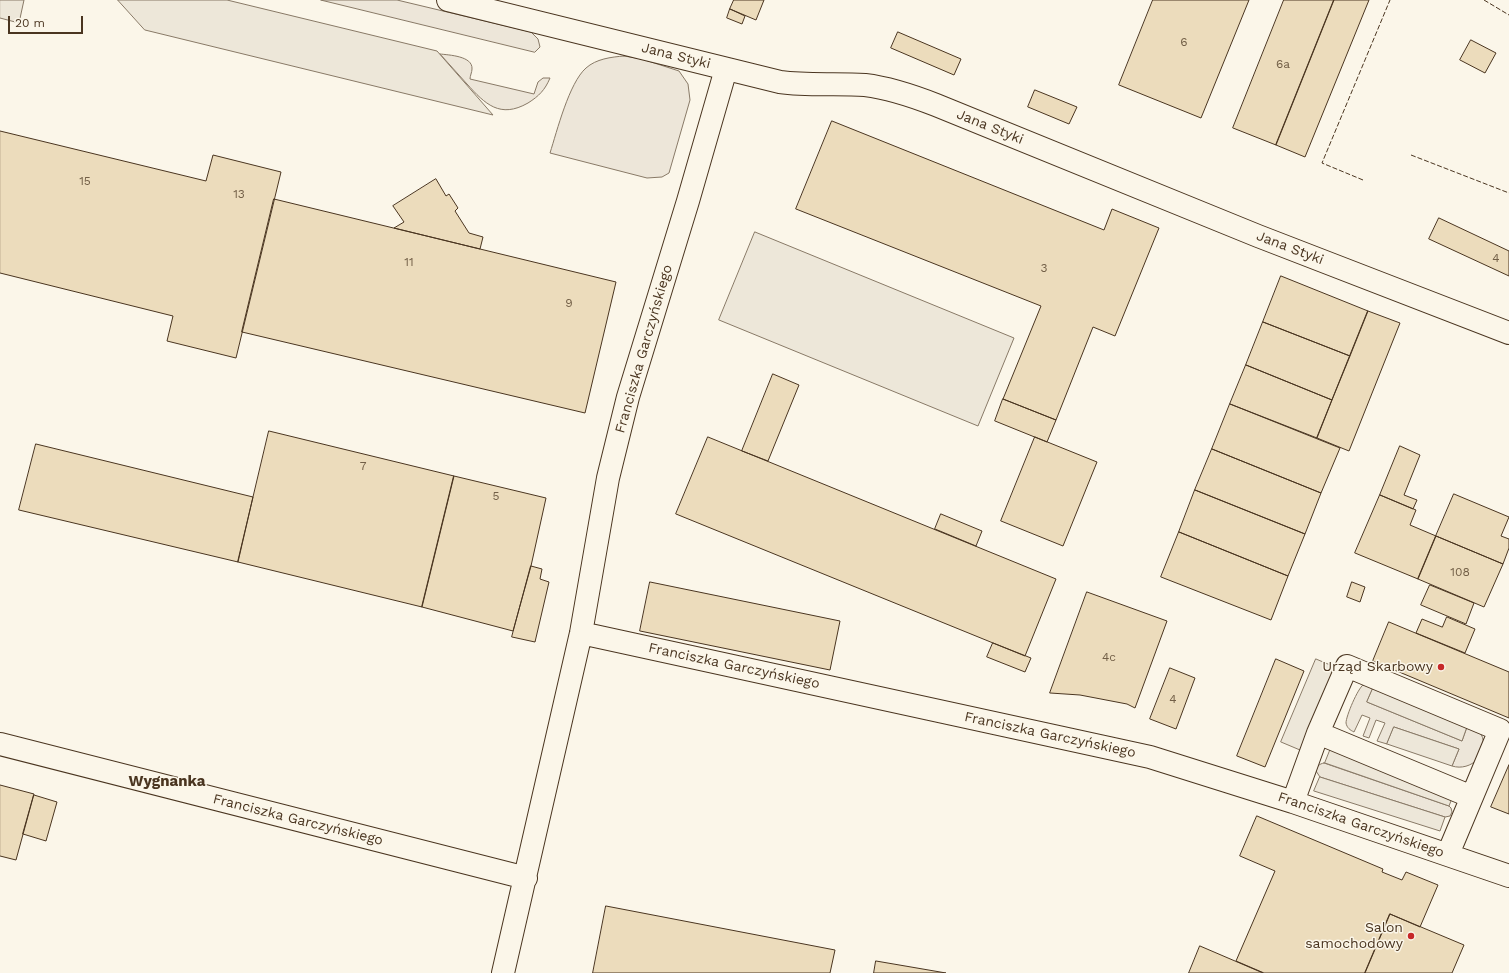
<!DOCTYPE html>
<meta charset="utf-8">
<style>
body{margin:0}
#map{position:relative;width:1509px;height:973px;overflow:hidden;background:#fbf6e9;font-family:"Work Sans",sans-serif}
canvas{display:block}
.scale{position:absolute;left:8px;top:16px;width:75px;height:18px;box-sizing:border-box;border:2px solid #4a3520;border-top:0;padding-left:5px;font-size:12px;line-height:14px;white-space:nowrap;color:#4a3520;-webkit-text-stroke:3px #fbf6e9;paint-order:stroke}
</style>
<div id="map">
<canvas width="1509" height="973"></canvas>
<div class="scale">20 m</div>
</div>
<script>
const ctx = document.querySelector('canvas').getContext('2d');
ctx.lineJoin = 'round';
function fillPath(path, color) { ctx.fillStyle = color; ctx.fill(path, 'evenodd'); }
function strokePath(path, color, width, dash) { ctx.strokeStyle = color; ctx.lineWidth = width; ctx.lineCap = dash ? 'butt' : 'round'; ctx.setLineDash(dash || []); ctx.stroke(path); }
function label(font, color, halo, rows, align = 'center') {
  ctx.font = font + ' "Work Sans",sans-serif'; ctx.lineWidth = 3; ctx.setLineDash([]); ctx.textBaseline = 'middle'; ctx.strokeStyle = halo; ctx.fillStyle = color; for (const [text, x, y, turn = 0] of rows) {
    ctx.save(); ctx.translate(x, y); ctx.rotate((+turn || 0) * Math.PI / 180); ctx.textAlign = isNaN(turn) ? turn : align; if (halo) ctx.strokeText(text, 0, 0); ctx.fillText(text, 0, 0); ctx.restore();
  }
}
const green = new Path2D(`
 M321,0H397L531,32L538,39L540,47L535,52Z
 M440,54C449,55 473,56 472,69C472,72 470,76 470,79L534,94L538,82L543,78H550C545,90 539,96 528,103C500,119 485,104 467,84C458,74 449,64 440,54Z
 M624,56L642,59L679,71L688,84L690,100L669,173L662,177L647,178L550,153C557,131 569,83 586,68C596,59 611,57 624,56Z
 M1363,685L1374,686L1367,702L1462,741L1468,724C1473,727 1478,730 1481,734C1491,753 1471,772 1452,766L1459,749L1394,727L1387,744L1377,741L1385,723L1376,720L1369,738L1363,736L1370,718L1362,715L1354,732C1350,730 1347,728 1346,723C1346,716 1358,688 1363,685Z
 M1324,763L1449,806L1451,808L1452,812L1450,816L1445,817L1320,777L1316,771C1317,766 1319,764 1324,763Z`);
const parking = new Path2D(`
 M0,0H24L19,23L0,18Z
 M118,0H227L437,51L493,115L145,30Z
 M755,232L1014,338L978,426L719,320Z
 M1316,659L1335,667L1300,750L1281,742Z
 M1374,686L1468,724L1462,741L1367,702Z
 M1394,727L1459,749L1452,766L1387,744Z
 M1331,748L1454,793L1449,806L1325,763Z
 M1320,777L1445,817L1440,831L1314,791Z`);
const building = new Path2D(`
 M734,0H764L756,20L730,9Z
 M1153,0H1249L1201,118L1119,85Z
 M1284,0H1334L1276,145L1233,128Z
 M1334,0H1369L1305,157L1276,145Z
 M730,9L745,16L742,24L727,18Z
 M898,32L961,59L954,75L891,48Z
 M1471,40L1496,53L1485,73L1460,60Z
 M1035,90L1077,107L1069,124L1028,107Z
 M832,121L1104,230L1112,209L1159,228L1115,336L1093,327L1056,420L1003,399L1041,306L796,209Z
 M0,131L206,181L213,155L281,172L236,358L167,341L173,316L0,273Z
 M436,179L446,196L449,194L458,208L455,211L469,233L483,237L480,249L394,228L404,222L393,206Z
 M274,199L616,282L585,413L242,332Z
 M1439,218L1509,251V276L1429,239Z
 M1281,276L1368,311L1350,356L1263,322Z
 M1368,311L1400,323L1349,451L1317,438Z
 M1263,322L1350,356L1332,400L1246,365Z
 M1246,365L1332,400L1317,438L1230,404Z
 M773,374L799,385L768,461L742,451Z
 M1003,399L1056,420L1047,442L995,421Z
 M1230,404L1340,448L1321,493L1212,449Z
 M269,431L454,476L422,607L238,562Z
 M708,437L1056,579L1025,656L676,514Z
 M1035,437L1097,462L1063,546L1001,521Z
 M36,444L253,497L238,562L19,510Z
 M1400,446L1420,455L1404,495L1417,500L1413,509L1380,495Z
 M1212,449L1321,493L1305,534L1195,490Z
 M454,476L546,498L531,566L513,631L422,607Z
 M1195,490L1305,534L1288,576L1179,532Z
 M1454,494L1509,517L1501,536L1509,539V548L1503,564L1436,536Z
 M1380,495L1416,510L1410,525L1436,536L1418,579L1355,553Z
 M941,514L982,531L976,546L935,529Z
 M1179,532L1288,576L1271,620L1161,577Z
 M1436,536L1503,564L1484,607L1418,579Z
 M531,566L542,569L540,579L549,582L535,642L512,637Z
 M650,582L840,621L830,670L640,631Z
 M1352,582L1365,587L1360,602L1347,597Z
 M1430,585L1474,603L1466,624L1421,605Z
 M1087,592L1167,621L1135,708L1127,704L1080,695L1050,693Z
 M1447,617L1475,629L1465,653L1416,633L1422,619L1442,627Z
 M1389,622L1509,672V718L1373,661Z
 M993,643L1031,658L1025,672L987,657Z
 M1276,659L1304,671L1265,767L1237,756Z
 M1170,668L1195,678L1176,729L1150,719Z
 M1509,765V814L1491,807Z
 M0,785L34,794L16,860L0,856Z
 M34,795L57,802L46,841L23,834Z
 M1257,816L1383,869L1382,872L1402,880L1406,872L1438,885L1420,927L1390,914L1365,973H1264L1236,961L1275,871L1240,856Z
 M606,906L835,950L830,973H593Z
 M1390,914L1464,945L1452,973H1365Z
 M1200,946L1263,973H1189Z
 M876,961L946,973H874Z`);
const minor = new Path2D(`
 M448,0L780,82C808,86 837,83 865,85C890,88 913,96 936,105L1258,236L1509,333
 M581,633L1150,757L1293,802L1509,876
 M1318,733L1472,797
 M0,744L526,878
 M1293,802L1318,733L1347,666L1500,730L1448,854
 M503,973L581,633L608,478L628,397L688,201L726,69`);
const fence = new Path2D(`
 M1484,0L1509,15
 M1411,155L1509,193
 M1363,180L1322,163L1390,0`);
const markers = [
 [1441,667,4,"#c62828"],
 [1411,936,4,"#c62828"]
];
const numberNames = [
 ["6",1184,42],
 ["6a",1283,64],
 ["15",85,181],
 ["13",239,194],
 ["4",1496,258],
 ["11",409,262],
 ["3",1044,268],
 ["9",569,303],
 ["7",363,466],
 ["5",496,496],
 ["108",1460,572],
 ["4c",1109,657],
 ["4",1173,699]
];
const streetNames = [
 ["Jana Styki",676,56,14],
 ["Jana Styki",990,127,22],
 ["Jana Styki",1290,248,21],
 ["Franciszka Garczyńskiego",644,349,-74],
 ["Franciszka Garczyńskiego",734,666,12],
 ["Franciszka Garczyńskiego",1050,735,12],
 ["Franciszka Garczyńskiego",298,820,14],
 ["Franciszka Garczyńskiego",1361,825,19]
];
const poiNames = [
 ["Urząd Skarbowy",1433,667],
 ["Salon",1403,928],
 ["samochodowy",1403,944]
];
const neighbourhoodNames = [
 ["Wygnanka",167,782]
];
fillPath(green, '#ede6d9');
strokePath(green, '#887966', 1);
fillPath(parking, '#ede7d9');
strokePath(parking, '#887966', 1);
fillPath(building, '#ecdcbc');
strokePath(building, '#4a3520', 1);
strokePath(minor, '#4a3520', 24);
strokePath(minor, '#fbf6e9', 22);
strokePath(fence, '#4a3520', 1, [5, 2]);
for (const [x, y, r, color] of markers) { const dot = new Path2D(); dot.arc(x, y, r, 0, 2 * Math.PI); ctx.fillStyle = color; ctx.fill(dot); strokePath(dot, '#fbf6e9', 1.5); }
label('12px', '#725f47', null, numberNames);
label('14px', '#4a3520', '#fbf6e9', streetNames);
label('14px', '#4a3520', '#fbf6e9', poiNames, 'right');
label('bold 15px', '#4a3520', '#fbf6e9', neighbourhoodNames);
</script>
